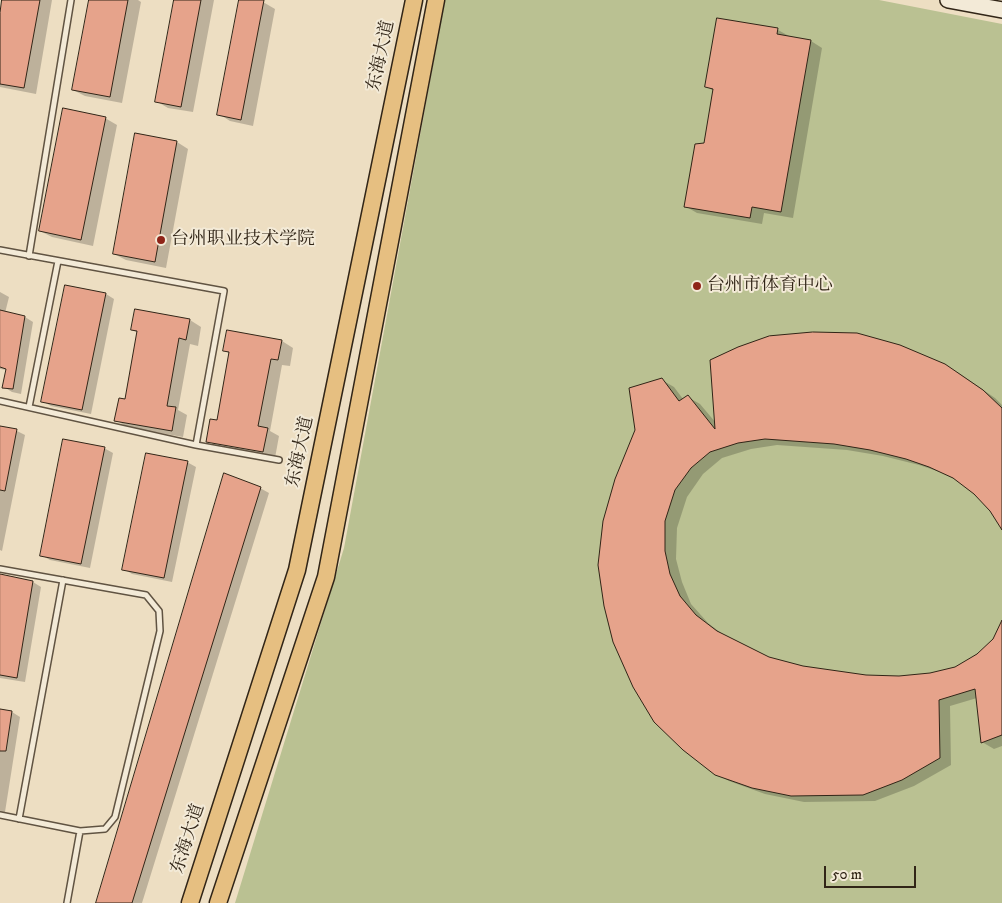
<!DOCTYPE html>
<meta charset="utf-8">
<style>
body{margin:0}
#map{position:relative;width:1002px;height:903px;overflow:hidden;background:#eddec2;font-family:"IM FELL DW Pica",serif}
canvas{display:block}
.scale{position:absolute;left:824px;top:866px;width:92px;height:22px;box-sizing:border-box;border:2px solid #312517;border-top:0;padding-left:6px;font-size:15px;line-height:18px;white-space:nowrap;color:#312517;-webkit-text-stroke:4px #f3ead7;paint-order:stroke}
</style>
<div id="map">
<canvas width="1002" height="903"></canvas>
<div class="scale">50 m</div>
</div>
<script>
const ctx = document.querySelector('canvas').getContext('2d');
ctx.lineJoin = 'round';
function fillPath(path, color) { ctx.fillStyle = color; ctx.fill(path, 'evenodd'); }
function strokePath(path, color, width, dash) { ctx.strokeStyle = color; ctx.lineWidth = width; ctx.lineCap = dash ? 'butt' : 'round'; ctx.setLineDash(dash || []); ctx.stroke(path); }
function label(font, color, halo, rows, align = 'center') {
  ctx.font = font + ' "IM FELL DW Pica","Noto Serif SC",serif'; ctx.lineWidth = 4; ctx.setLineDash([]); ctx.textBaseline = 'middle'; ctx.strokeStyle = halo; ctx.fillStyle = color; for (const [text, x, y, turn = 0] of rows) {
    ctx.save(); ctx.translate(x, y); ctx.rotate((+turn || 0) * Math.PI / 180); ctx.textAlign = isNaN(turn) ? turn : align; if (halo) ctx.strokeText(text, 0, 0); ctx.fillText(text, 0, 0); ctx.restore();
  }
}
const green = new Path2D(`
 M445,0H879L1002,24V903H235L344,548Z`);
const shadow = new Path2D(`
 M3,0H52L36,94L0,87V20Z
 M90,0H138L141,2L122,103L85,96L73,90Z
 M176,0H214L193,112L168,108L156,101Z
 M240,0L263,2L275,9L253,126L230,121L219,114Z
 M778,30L789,36L811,41L822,48L793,218L764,213L762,224L697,213L685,206L705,144L714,91L707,87Z
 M105,118L117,125L93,246L52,237L40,231Z
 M177,142L188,149L166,268L126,260L114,254Z
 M0,292L9,297L5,313L25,317L33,322L21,394L12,392L4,387L7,370L0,369Z
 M106,294L114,299L91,414L51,406L42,401Z
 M136,310L190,320L201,327L198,346L190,344L178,410L187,415L183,437L127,427L116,420L126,401L138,333L132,330Z
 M282,341L293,348L290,366L282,365L270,431L279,436L275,458L219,448L208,441L218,422L230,354L224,350Z
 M957,372L995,398L1002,405V527L991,510L974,493L958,481L943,473L919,465L883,456L847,450L777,445L751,449L722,458L703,474L687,497L677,528L676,559L682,582L691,604L708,623L725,636L768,658L803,667L866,676L899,677L930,674L955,668L978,655L994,640L1002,623V746L994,749L982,742L977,698L950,706L951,765L914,786L875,801L804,802L765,794L729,781L716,774L655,721L662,380L674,387L683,399L688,397L700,404L716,423Z
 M0,427L17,431L25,435L2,551L0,550Z
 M104,448L113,453L90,568L50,560L41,555Z
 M187,462L196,467L172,582L132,574L124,569Z
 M260,488L269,493L142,903H97Z
 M0,576L33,582L41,587L25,682L0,678Z
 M0,710L12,712L20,717L5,812H0Z`);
const building = new Path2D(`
 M2,0H40L24,88L0,84V13Z
 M89,0H128L110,97L72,90Z
 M174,0H201L181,107L155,102Z
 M239,0H264L241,120L217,115Z
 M717,18L778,28L777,34L811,40L781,212L752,207L750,218L684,207L695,144L704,143L713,89L705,87Z
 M63,108L106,117L81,240L39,231Z
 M135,133L177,141L155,262L113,254Z
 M65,285L106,293L82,410L41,402Z
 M135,309L190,319L186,340L179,338L167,406L176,407L172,431L114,421L119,398L125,399L137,331L131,330Z
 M0,310L25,316L13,389L2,388L6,369L0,367Z
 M227,330L282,340L278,360L271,359L258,426L268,428L263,452L206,442L210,419L217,420L229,352L223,351Z
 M813,332L857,333L900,345L945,364L983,390L1002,408V530L990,511L974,494L953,478L929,467L906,459L870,450L834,444L765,439L738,443L710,452L691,468L675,490L665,521V551L670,574L680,596L696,615L717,631L769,657L803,666L866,675L899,676L930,673L955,667L977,654L993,639L1002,620V735L981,743L975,689L939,700L940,758L902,780L863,795L791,796L752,788L715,775L683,750L654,722L633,687L613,642L604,606L598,565L603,521L615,479L635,430L629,388L662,378L679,401L688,395L715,429L710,360L738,347L769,336Z
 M0,426L17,429L5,491L0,490Z
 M63,439L105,447L81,564L40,556Z
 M146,453L188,461L164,578L122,570Z
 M224,473L261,487L132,903H96Z
 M0,574L33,581L17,678L0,675Z
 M0,709L12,711L6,751H0Z`);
const service = new Path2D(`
 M0,250L224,291L196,445
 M29,256L71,0
 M0,401L196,445L279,460
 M29,407L58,261
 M0,569L146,595L159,611L160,631L115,817L105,829L80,831L0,815
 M19,819L63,580
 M67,903L80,831`);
const secondary = new Path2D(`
 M948,0L1002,10`);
const primary = new Path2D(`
 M190,903L297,570L414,0
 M218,903L326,577L436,0`);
const markers = [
 [161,240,5,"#8f2418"],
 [697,286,5,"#8f2418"]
];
const streetNames = [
 ["东海大道",382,56,-78],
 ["东海大道",301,452,-78],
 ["东海大道",189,839,-72]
];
const poiNames = [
 ["台州职业技术学院",171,240],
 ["台州市体育中心",707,286]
];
fillPath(green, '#bac192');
fillPath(shadow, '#0003');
fillPath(building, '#e6a38b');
strokePath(building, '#312517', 1);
strokePath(service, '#605342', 8);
strokePath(secondary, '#312517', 18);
strokePath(primary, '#312517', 19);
strokePath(service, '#f3ead7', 5);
strokePath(secondary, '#f3ead7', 15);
strokePath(primary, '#e6bf81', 16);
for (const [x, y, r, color] of markers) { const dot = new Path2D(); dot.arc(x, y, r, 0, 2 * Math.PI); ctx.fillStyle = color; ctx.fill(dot); strokePath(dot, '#f3ead7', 2); }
label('18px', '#312517', '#f3ead7', streetNames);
label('18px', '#312517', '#f3ead7', poiNames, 'left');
</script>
